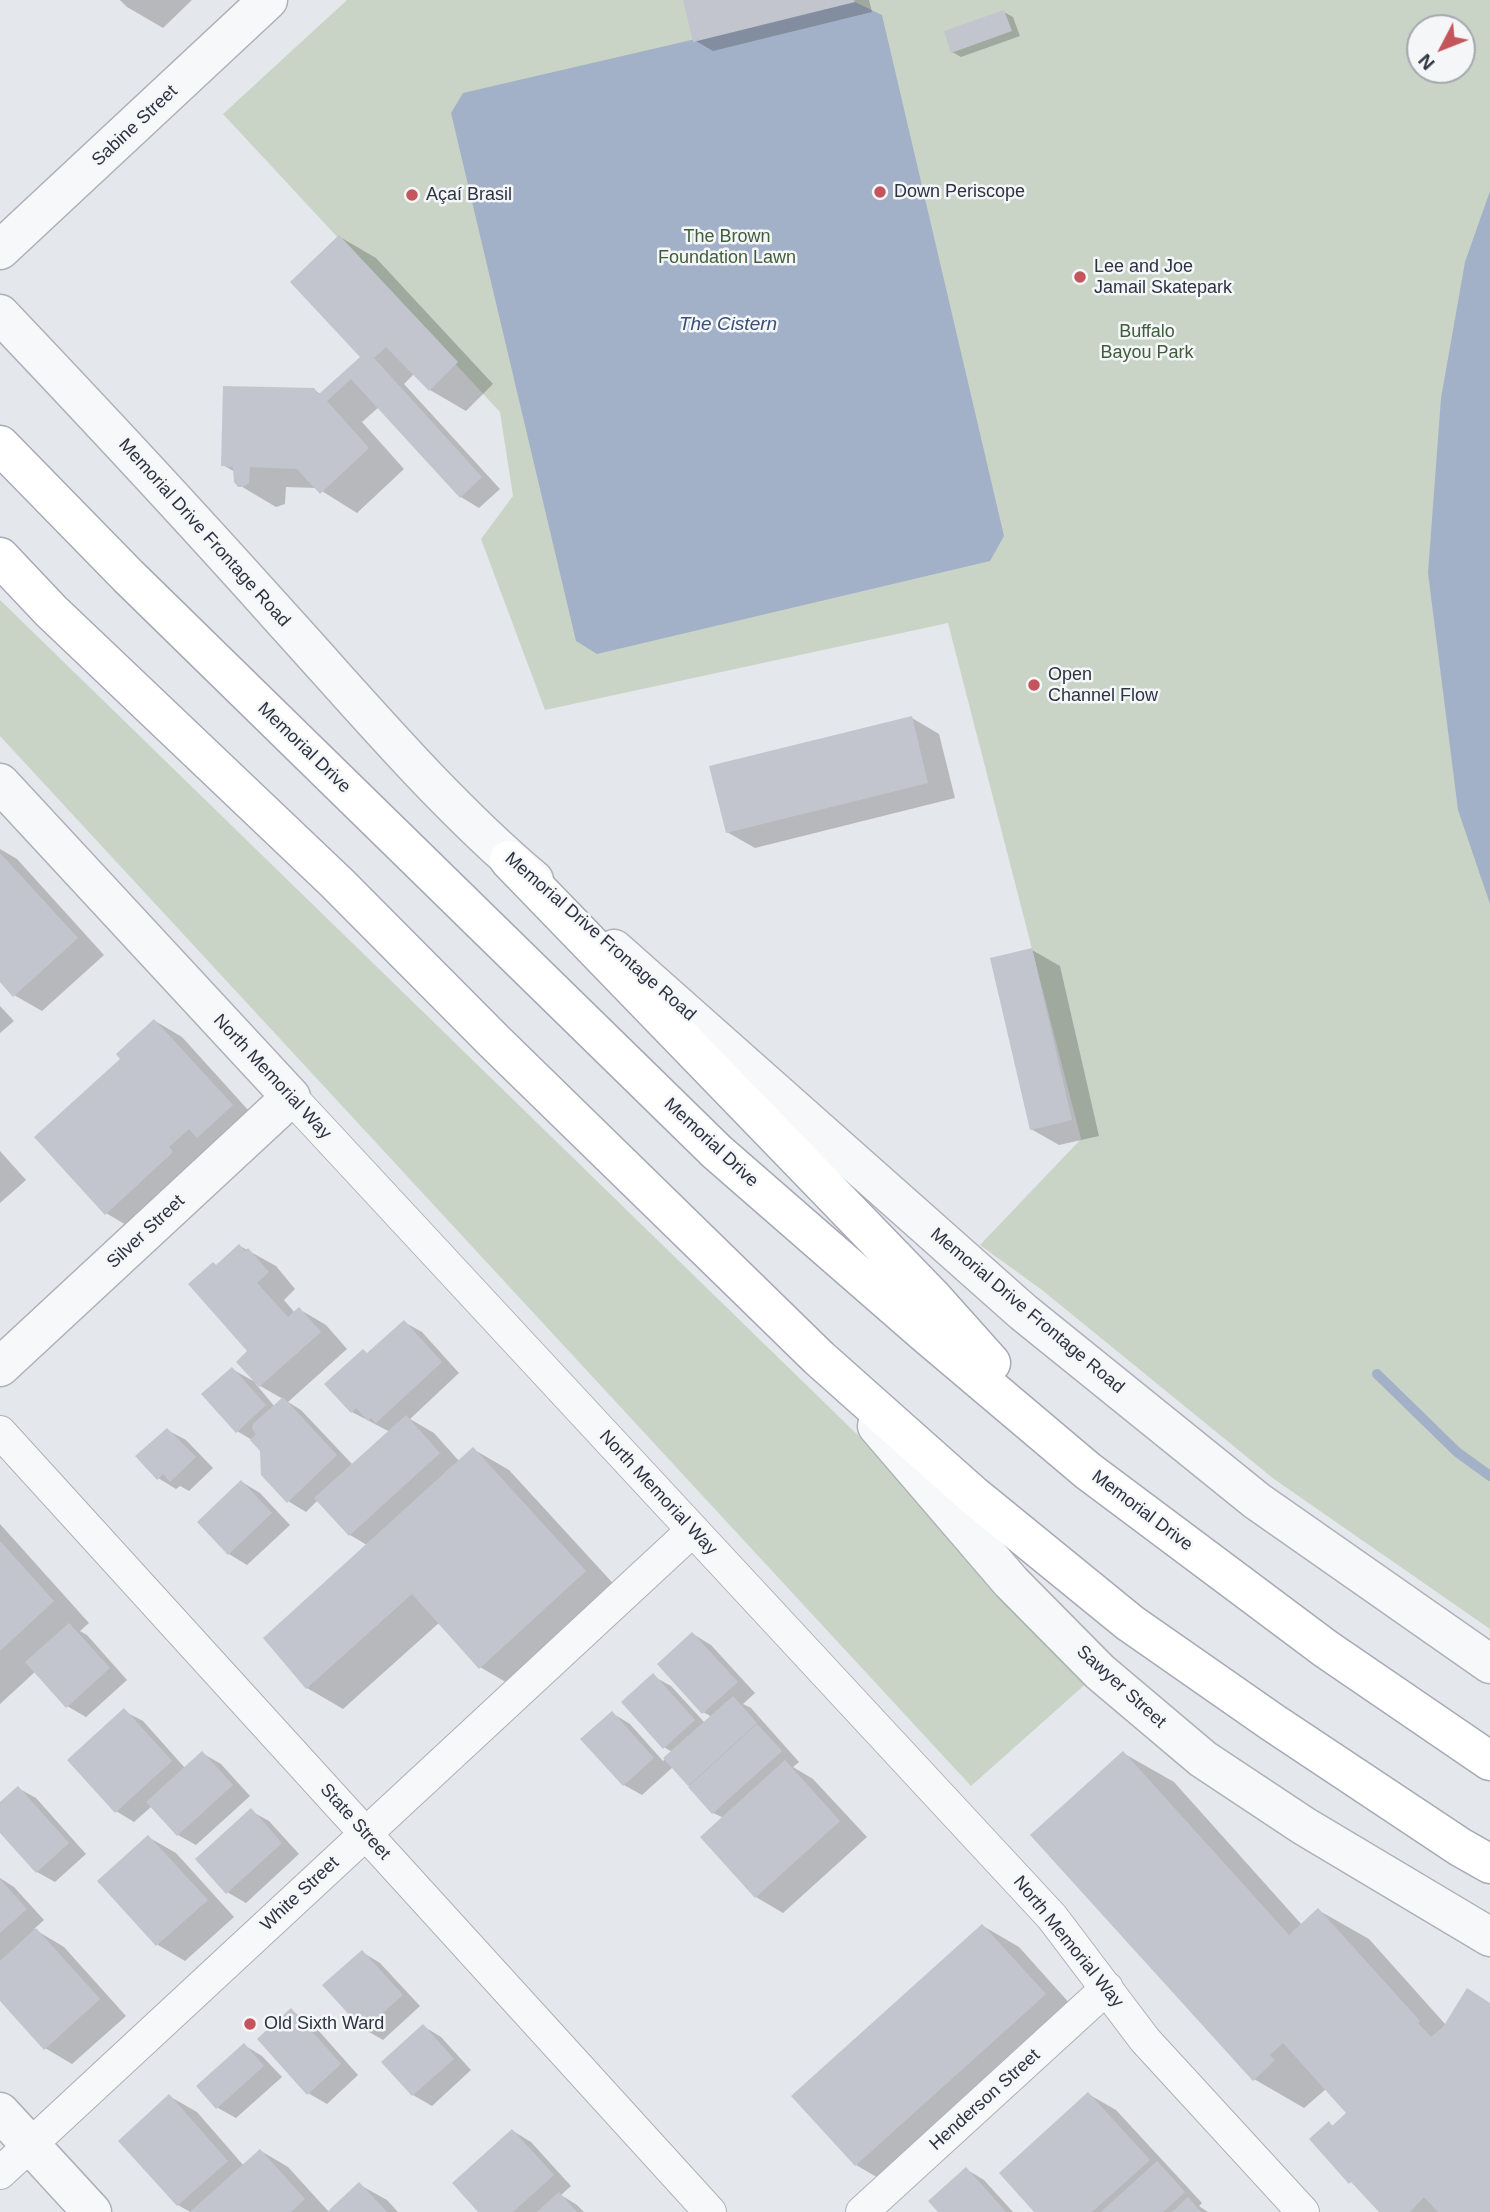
<!DOCTYPE html>
<meta charset="utf-8">
<style>
body{margin:0}
#map{position:relative;width:1490px;height:2212px;overflow:hidden;background:#e4e7eb;font-family:Arial,sans-serif}
canvas{display:block}
.north{position:absolute;left:1406px;top:14px;width:70px;height:70px;box-sizing:border-box;background:#f4f6f8;border:2px solid #a4a8af;border-radius:50%;rotate:228deg;font-size:19px;font-weight:700;line-height:28px;text-align:center;color:#2d3342}
.north::after{content:'';display:block;margin:auto;width:24px;height:32px;background:#c5555c;clip-path:polygon(50% 0,100% 100%,50% 72%,0 100%)}
</style>
<div id="map">
<canvas width="1490" height="2212"></canvas>
<div class="north">N</div>
</div>
<script>
const ctx = document.querySelector('canvas').getContext('2d');
ctx.lineJoin = 'round';
function fillPath(path, color) { ctx.fillStyle = color; ctx.fill(path, 'evenodd'); }
function strokePath(path, color, width, dash) { ctx.strokeStyle = color; ctx.lineWidth = width; ctx.lineCap = dash ? 'butt' : 'round'; ctx.setLineDash(dash || []); ctx.stroke(path); }
function label(font, color, halo, rows, align = 'center') {
  ctx.font = font + ' Arial,sans-serif'; ctx.lineWidth = 5; ctx.setLineDash([]); ctx.textBaseline = 'middle'; ctx.strokeStyle = halo; ctx.fillStyle = color; for (const [text, x, y, turn = 0] of rows) {
    ctx.save(); ctx.translate(x, y); ctx.rotate((+turn || 0) * Math.PI / 180); ctx.textAlign = isNaN(turn) ? turn : align; if (halo) ctx.strokeText(text, 0, 0); ctx.fillText(text, 0, 0); ctx.restore();
  }
}
const green = new Path2D(`
 M347,0H1490V1629L1274,1479L1042,1290L980,1245L1081,1139L948,623L545,710L481,539L513,496L500,412L223,114ZM1420,28H1462V70H1420Z
 M0,600L906,1482L1089,1681L971,1786L0,736Z`);
const water = new Path2D(`
 M855,2L882,15L1004,536L990,561L597,654L576,641L451,113L463,93Z
 M1490,191V904L1458,810L1428,573L1441,398L1465,262Z`);
const shadow = new Path2D(`
 M120,0H192L163,28L127,7Z
 M684,0H869L872,12L713,51L694,40Z
 M1004,12L1013,17L1020,36L961,57L952,52Z
 M340,237L376,258L493,384L466,411L430,390L414,374L404,384L500,489L479,508L461,497L379,407L362,422L404,469L357,513L317,488L286,487L285,504L276,507L239,485L235,472L223,465L314,390L321,394L362,357Z
 M912,718L939,734L955,798L755,848L727,832Z
 M0,849L17,859L104,955L42,1011L14,995L0,979Z
 M1032,950L1060,966L1099,1136L1059,1145L1031,1129Z
 M0,1006L14,1021L0,1033Z
 M155,1021L182,1037L259,1122L133,1229L106,1213L123,1059Z
 M0,1151L26,1180L0,1203Z
 M240,1246L276,1266L295,1289L284,1300L295,1313L299,1309L326,1325L347,1349L288,1402L301,1410L353,1465L390,1432L352,1412L369,1354L404,1322L422,1332L459,1373L410,1419L434,1433L459,1461L473,1449L509,1470L621,1592L516,1688L480,1667L440,1622L343,1709L307,1688L265,1638L367,1545L350,1535L318,1500L306,1512L288,1501L262,1450L252,1440L237,1431L232,1369L255,1382L250,1351L217,1266ZM255,1383L283,1399L275,1407Z
 M167,1430L186,1440L213,1468L189,1491L180,1486L176,1489L158,1478Z
 M242,1482L260,1493L290,1525L247,1565L229,1554Z
 M0,1524L89,1623L80,1631L87,1635L127,1680L86,1717L67,1706L36,1671L0,1704Z
 M693,1634L711,1645L755,1693L743,1704L751,1708L799,1762L793,1767L813,1779L867,1837L783,1913L756,1897L724,1818L713,1813L673,1767L642,1795L624,1785L612,1713L630,1724L663,1761L672,1752L664,1747L653,1676L671,1686L705,1723L712,1717L703,1712Z
 M124,1711L143,1721L185,1768L202,1753L221,1764L250,1796L196,1845L178,1835L152,1806L134,1822L116,1811Z
 M1123,1753L1174,1782L1302,1925L1318,1910L1369,1939L1446,2025L1490,2003V2212H1381L1329,2123L1334,2127L1348,2114L1326,2089L1304,2108L1254,2079Z
 M18,1788L36,1798L86,1854L55,1882L37,1872L0,1831V1804Z
 M251,1811L269,1821L299,1854L246,1903L227,1892Z
 M148,1837L176,1853L234,1917L185,1961L158,1945L100,1881Z
 M0,1878L14,1887L44,1920L34,1929L64,1947L126,2016L72,2064L45,2048L0,1999Z
 M983,1926L1019,1947L1081,2016L892,2186L856,2165Z
 M362,1952L380,1963L420,2006L383,2040L364,2029L325,1985Z
 M291,2011L310,2021L358,2075L327,2104L308,2093Z
 M423,2026L441,2037L471,2070L432,2106L413,2095L383,2062Z
 M244,2045L262,2056L282,2077L236,2118L218,2108L198,2086Z
 M1088,2094L1116,2110L1202,2203L1199,2206L1208,2212H1036Z
 M169,2096L197,2112L244,2166L261,2151L288,2167L329,2212H190L178,2205L121,2141Z
 M513,2131L531,2142L571,2186L561,2195L577,2205L584,2212H481Z
 M966,2169L984,2180L1013,2212H940Z
 M360,2185L387,2200L398,2212H329Z`);
const stream = new Path2D(`
 M1377,1374L1457,1452L1490,1476`);
const building = new Path2D(`
 M683,0H854L855,2L693,42Z
 M1004,10L1012,31L951,53L944,31Z
 M339,235L458,362L429,391L386,347L374,358L482,477L460,498L351,379L327,401L369,448L320,494L297,469L250,467L249,483L243,487H238L234,482L233,467L221,466L223,386L314,388L319,394L360,357L290,282Z
 M912,716L928,783L726,833L709,766Z
 M0,853L78,938L13,997L0,982Z
 M1032,948L1072,1120L1030,1130L990,958Z
 M154,1019L233,1105L197,1138L189,1129L169,1147L173,1152L105,1215L34,1137L120,1059L116,1054Z
 M239,1244L245,1251L248,1248L269,1272L257,1283L288,1317L299,1307L321,1332L259,1387L236,1362L247,1351L188,1284L213,1262L216,1265Z
 M404,1320L442,1362L376,1423L371,1418L368,1421L356,1408L351,1413L324,1384L363,1349L367,1353Z
 M232,1367L266,1405L236,1433L201,1394Z
 M283,1397L337,1455L287,1503L261,1475L260,1451L250,1440L256,1434L252,1429L253,1424Z
 M406,1415L440,1453L349,1536L314,1498Z
 M167,1428L196,1457L170,1482L163,1474L157,1480L135,1456Z
 M473,1447L586,1571L479,1669L412,1594L306,1689L263,1638Z
 M241,1480L272,1513L228,1555L197,1522Z
 M0,1541L54,1601L0,1651Z
 M69,1623L110,1668L66,1708L25,1662Z
 M692,1632L738,1682L702,1714L657,1664Z
 M653,1673L695,1720L663,1749L621,1702Z
 M733,1696L757,1723L688,1786L663,1758Z
 M124,1708L172,1761L115,1813L67,1760Z
 M612,1711L654,1758L623,1786L580,1739Z
 M757,1724L782,1751L712,1814L688,1787Z
 M202,1751L233,1785L177,1836L146,1802Z
 M1123,1751L1289,1935L1318,1908L1420,2021L1418,2023L1431,2037L1443,2027L1467,1988L1490,2003V2212H1438L1424,2197L1410,2212H1379L1351,2182L1349,2184L1309,2139L1329,2121L1332,2126L1346,2113L1283,2043L1270,2055L1275,2060L1253,2081L1030,1835Z
 M785,1760L840,1821L755,1898L700,1837Z
 M18,1786L69,1843L36,1873L0,1833V1802Z
 M251,1808L282,1843L226,1894L195,1859Z
 M148,1835L208,1900L156,1946L97,1881Z
 M0,1879L27,1909L0,1933Z
 M982,1924L1046,1994L855,2166L791,2096Z
 M36,1928L100,1999L44,2050L0,2001V1961Z
 M362,1950L403,1995L363,2030L322,1985Z
 M291,2008L341,2064L307,2095L257,2039Z
 M423,2024L454,2059L412,2096L381,2062Z
 M244,2043L264,2066L216,2109L196,2086Z
 M1088,2092L1150,2160L1092,2212H1034L999,2173Z
 M169,2094L228,2161L177,2206L118,2141Z
 M512,2129L554,2175L513,2212H478L452,2183Z
 M260,2149L305,2199L291,2212H190Z
 M1157,2161L1185,2192L1163,2212H1101Z
 M966,2167L1006,2212H938L928,2201Z
 M359,2182L387,2212H327Z
 M559,2192L577,2212H537Z
 M1188,2197L1201,2212H1172Z`);
const minor = new Path2D(`
 M291,1097L1052,1917L1145,2040L1303,2212
 M0,1432L710,2212
 M0,2173L693,1530
 M862,2212L1107,1988`);
const tertiary = new Path2D(`
 M0,250L268,0
 M0,314C96,415 191,517 284,621C364,709 443,803 534,880
 M0,783L291,1097L0,1367
 M614,949L1023,1312L1257,1501L1490,1664
 M877,1426L1011,1582L1100,1672L1203,1759L1304,1826L1490,1937
 M0,2112L92,2212`);
const primary = new Path2D(`
 M0,445L128,576L717,1152L927,1335L1088,1471L1326,1649L1490,1761
 M0,557L51,611L337,883L494,1041L819,1358L973,1495L1130,1623L1272,1722L1460,1847L1490,1864
 M509,860L932,1297L991,1363`);
const markers = [
 [880,192,7,"#c5555c"],
 [412,195,7,"#c5555c"],
 [1080,277,7,"#c5555c"],
 [1034,685,7,"#c5555c"],
 [250,2024,7,"#c5555c"]
];
const streetNames = [
 ["Sabine Street",135,126,-43],
 ["Memorial Drive Frontage Road",204,533,48],
 ["Memorial Drive",304,748,44],
 ["Memorial Drive Frontage Road",600,937,41],
 ["North Memorial Way",272,1077,47],
 ["Memorial Drive",711,1143,43],
 ["Silver Street",146,1232,-43],
 ["Memorial Drive Frontage Road",1027,1311,40],
 ["North Memorial Way",658,1493,47],
 ["Memorial Drive",1142,1511,37],
 ["Sawyer Street",1121,1687,42],
 ["State Street",355,1822,48],
 ["White Street",300,1894,-43],
 ["North Memorial Way",1068,1942,51],
 ["Henderson Street",985,2100,-42]
];
const poiNames = [
 ["Down Periscope",894,192],
 ["Açaí Brasil",426,195],
 ["Lee and Joe",1094,267],
 ["Jamail Skatepark",1094,288],
 ["Open",1048,675],
 ["Channel Flow",1048,696],
 ["Old Sixth Ward",264,2024]
];
const parkNames = [
 ["The Brown",727,237],
 ["Foundation Lawn",727,258],
 ["Buffalo",1147,332],
 ["Bayou Park",1147,353]
];
const waterNames = [
 ["The Cistern",728,325]
];
fillPath(green, '#c9d4c6');
fillPath(water, '#a3b1c8');
fillPath(shadow, '#0003');
strokePath(stream, '#a3b1c8', 10);
fillPath(building, '#c2c5ce');
strokePath(minor, '#adb1b8', 34);
strokePath(tertiary, '#adb1b8', 41);
strokePath(primary, '#a5aab6', 41);
strokePath(minor, '#f7f8fa', 32);
strokePath(tertiary, '#f7f8fa', 38);
strokePath(primary, '#fff', 38);
for (const [x, y, r, color] of markers) { const dot = new Path2D(); dot.arc(x, y, r, 0, 2 * Math.PI); ctx.fillStyle = color; ctx.fill(dot); strokePath(dot, '#f4f6f8', 2.5); }
label('18px', '#2d3342', '#f4f6f8', streetNames);
label('18px', '#2d3342', '#f4f6f8', poiNames, 'left');
label('18px', '#3f5d3b', '#f4f6f8', parkNames);
label('italic 19px', '#3a4f74', '#f4f6f8', waterNames);
</script>
